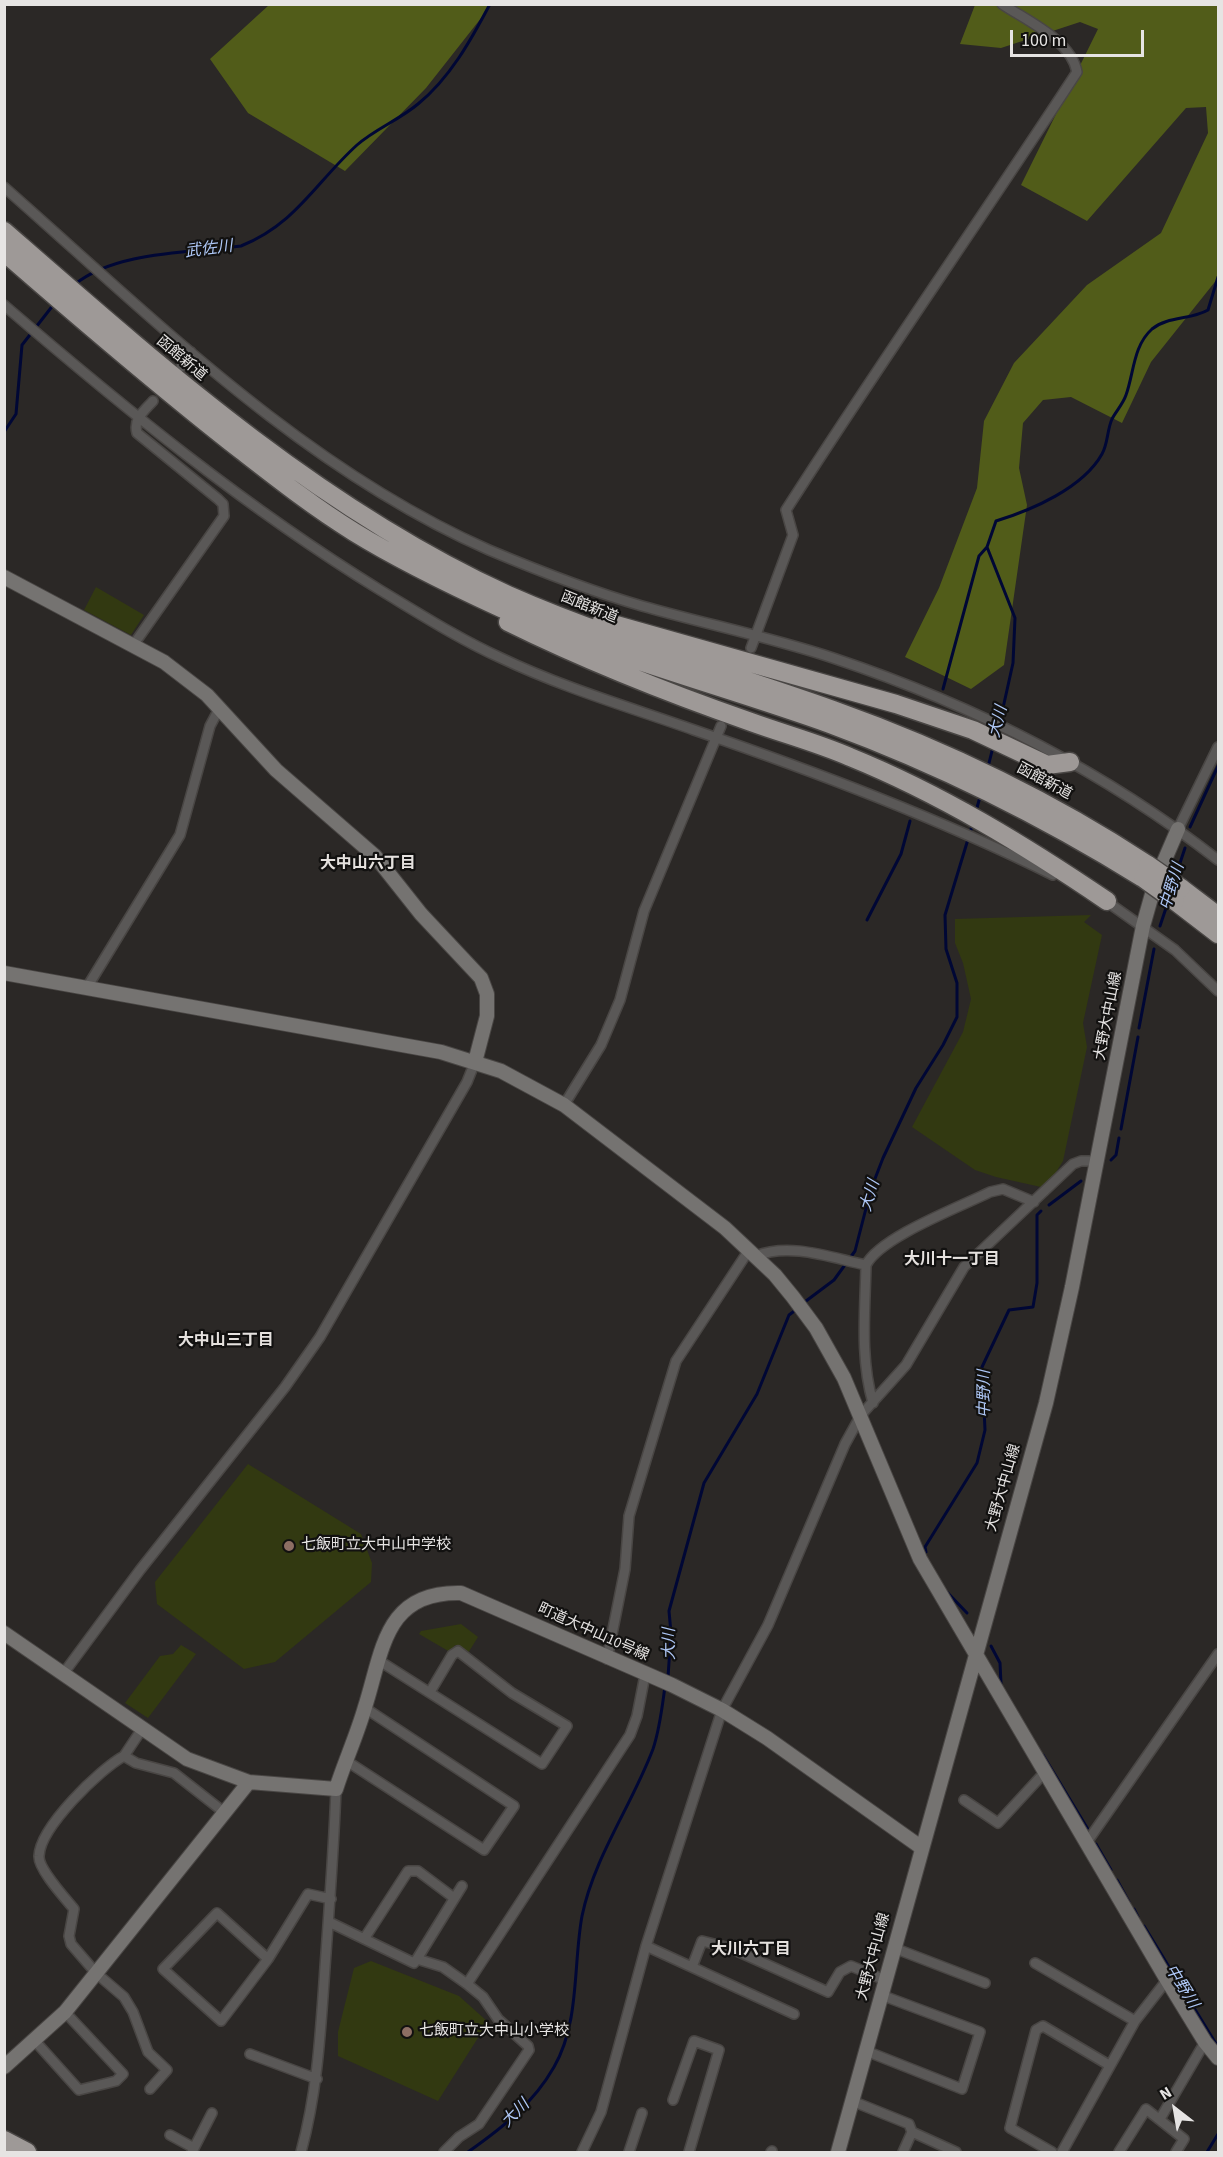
<!DOCTYPE html>
<meta charset="utf-8">
<style>
body{margin:0}
#map{position:relative;width:1223px;height:2157px;overflow:hidden;background:#2b2826;font-family:"Source Sans 3",sans-serif}
canvas{display:block}
.frame{position:absolute;inset:0;border:6px solid #e6e4e3;pointer-events:none}
.north{position:absolute;left:1145px;top:2079px;width:60px;height:60px;-webkit-text-stroke:4px #121110;paint-order:stroke;rotate:329deg;font-size:16px;font-weight:700;line-height:24px;text-align:center;color:#e6e4e3}
.north::after{content:'';display:block;margin:auto;width:21px;height:27px;background:#e6e4e3;clip-path:polygon(50% 0,100% 100%,50% 72%,0 100%)}
.scale{position:absolute;left:1010px;top:30px;width:134px;height:27px;box-sizing:border-box;border:3px solid #e6e4e3;border-top:0;padding-left:8px;font-size:18px;line-height:21px;white-space:nowrap;color:#e6e4e3;-webkit-text-stroke:4px #121110;paint-order:stroke}
</style>
<div id="map">
<canvas width="1223" height="2157"></canvas>
<div class="frame"></div>
<div class="north">N</div>
<div class="scale">100 m</div>
</div>
<script>
const ctx = document.querySelector('canvas').getContext('2d');
ctx.lineJoin = 'round';
function fillPath(path, color) { ctx.fillStyle = color; ctx.fill(path, 'evenodd'); }
function strokePath(path, color, width, dash) { ctx.strokeStyle = color; ctx.lineWidth = width; ctx.lineCap = dash ? 'butt' : 'round'; ctx.setLineDash(dash || []); ctx.stroke(path); }
function label(font, color, halo, rows, align = 'center') {
  ctx.font = font + ' "Source Sans 3","Noto Sans JP",sans-serif'; ctx.lineWidth = 4.5; ctx.setLineDash([]); ctx.textBaseline = 'middle'; ctx.strokeStyle = halo; ctx.fillStyle = color; for (const [text, x, y, turn = 0] of rows) {
    ctx.save(); ctx.translate(x, y); ctx.rotate((+turn || 0) * Math.PI / 180); ctx.textAlign = isNaN(turn) ? turn : align; if (halo) ctx.strokeText(text, 0, 0); ctx.fillText(text, 0, 0); ctx.restore();
  }
}
const green = new Path2D(`
 M96,587L144,615L131,635L84,610Z
 M1091,915L1084,922L1102,935L1083,1023L1087,1047L1063,1161L1053,1177L1041,1187L996,1177L975,1170L912,1127L963,1032L971,999L963,963L955,943V919Z
 M248,1464L361,1534L372,1563L371,1582L275,1662L244,1669L157,1604L155,1582Z
 M461,1624L478,1637L468,1653L455,1645L450,1652L419,1634L421,1631Z
 M181,1645L196,1654L148,1718L125,1703L160,1656L173,1654Z
 M371,1961L459,1996L488,2022L438,2101L338,2056V2032L354,1968Z`);
const forest = new Path2D(`
 M486,5L489,8L426,88L345,171L248,113L210,59L269,5Z
 M975,5H1218V278L1151,362L1122,423L1071,397L1043,400L1023,423L1019,468L1027,505L1004,665L971,689L905,657L939,588L977,488L984,421L1014,363L1087,285L1161,233L1208,133L1206,107L1186,108L1087,221L1021,185L1098,29L1080,22L1001,48L960,44Z`);
const stream = new Path2D(`
 M74,285C115,251 190,253 241,246C296,224 316,182 357,145C375,129 399,120 418,104C450,78 471,40 490,4
 M4,432L16,414L22,345L54,304
 M943,689L979,556L987,547
 M997,735L1013,663L1015,618L987,547L996,521C1032,510 1083,488 1102,454C1108,444 1107,430 1112,419C1116,411 1123,404 1126,395C1134,373 1133,346 1152,329C1168,316 1191,320 1208,310L1218,277
 M988,767L993,747
 M976,811L980,797
 M1190,827L1218,766
 M1176,875L1185,848
 M867,920L901,854L910,821
 M1160,926L1167,905
 M1139,1028L1154,949
 M1121,1129L1138,1037
 M1111,1160L1116,1155L1119,1138
 M1049,1205L1081,1181
 M802,1304L834,1280L855,1251L871,1189L883,1158L916,1088L943,1045L957,1017V983L946,949L945,915L972,826
 M926,1552L925,1547L977,1463L985,1430L982,1367L1009,1310L1033,1307L1037,1283V1215L1041,1211
 M946,1591L967,1613
 M991,1646L1000,1663L1001,1684
 M668,1677L671,1633L669,1611L704,1483L757,1394L789,1315L797,1309
 M1043,1755L1089,1831
 M1096,1844L1111,1870
 M1117,1880L1129,1902
 M1134,1909L1138,1917
 M1144,1926L1218,2047
 M468,2152C502,2128 533,2104 554,2067C580,2022 573,1965 582,1916C594,1857 632,1805 653,1749C660,1728 662,1708 665,1686
 M1207,2152L1218,2134`);
const street = new Path2D(`
 M4,187C155,320 303,468 489,550C539,571 590,591 642,606C705,624 770,637 833,658C974,705 1101,769 1218,860
 M4,305C124,408 245,507 380,590C420,614 459,639 501,658C564,688 629,707 694,730C816,772 938,818 1053,875
 M181,367L191,352
 M134,644L224,516L223,504L218,499L137,433C133,419 144,411 153,401
 M751,648L793,535L786,510C880,363 981,219 1077,72C1071,40 1027,21 1002,4
 M1178,829L1218,747
 M1106,901L1175,950L1218,991
 M86,989L180,835L210,726L219,709
 M564,1105L601,1045L620,1000L644,911L721,726
 M756,1256C790,1242 832,1258 866,1265
 M873,1403C860,1358 865,1312 866,1265C880,1237 960,1207 990,1192L1003,1189L1034,1202
 M607,1659L625,1569L629,1516L676,1361L749,1250
 M378,1660L542,1764L567,1726L512,1693L458,1651L452,1655L430,1692
 M63,1674L140,1570L285,1387L320,1337L467,1082L475,1062
 M124,1756L142,1729
 M345,1760L484,1850L514,1806L365,1708
 M964,1800L998,1823L1044,1773
 M1087,1842L1218,1654
 M329,1922L414,1963L417,1959L443,1967L467,1984L630,1735L637,1716L645,1675
 M364,1939L408,1871H418L454,1898
 M646,1946L794,2014
 M894,1948L985,1983
 M268,1959L217,1913L163,1969L221,2021L268,1959L308,1894L331,1899
 M417,1959L462,1886
 M1035,1963L1135,2021
 M692,1967L702,1941L730,1948L828,1992L840,1972L851,1966L885,1980
 M35,2041L79,2090L116,2081L123,2074L65,2012
 M866,2051L962,2089L980,2032L881,1995
 M250,2054L317,2079
 M150,2089L167,2070L148,2052L133,2012L124,1997L96,1973L71,1944L69,1936L74,1909C65,1898 38,1869 39,1856C40,1827 100,1769 124,1756L136,1763L174,1773L225,1813
 M673,2100L694,2041L719,2050L689,2152
 M852,2101L909,2124L912,2132L956,2152
 M1160,2119L1205,2042
 M170,2135L194,2148
 M192,2152L212,2113
 M301,2152C319,2086 321,2021 326,1953C330,1898 334,1844 336,1789
 M444,2152L459,2137L479,2124L529,2050L528,2046L498,2019L483,1997L467,1984
 M582,2152L601,2112L646,1946L722,1710L768,1625L845,1444L861,1415L906,1365L964,1267L1073,1164L1081,1161H1096
 M629,2152L642,2113
 M771,2152L772,2151
 M903,2152L912,2132
 M1052,2152L1010,2128L1036,2030L1043,2026L1109,2065
 M1062,2152L1135,2021L1167,1980
 M1119,2152L1146,2109L1184,2139L1176,2152`);
const secondary = new Path2D(`
 M4,577L164,662L207,695L276,770L375,856L421,914L481,978L487,994V1016L475,1062
 M4,973L441,1052L501,1071L564,1105L725,1228L775,1275L793,1297L816,1328L844,1378L920,1559L1167,1980L1205,2042L1218,2058
 M4,1633L187,1759L249,1782L336,1789C345,1761 357,1735 365,1707C383,1651 384,1591 461,1593L672,1685L722,1710L767,1738L922,1848
 M4,2067L65,2012L249,1782
 M838,2152L1046,1403L1072,1287L1143,926L1156,880L1178,829`);
const highway = new Path2D(`
 M4,231C160,367 318,508 508,595C614,642 725,671 833,710C945,750 1049,800 1148,865
 M4,252C82,320 160,387 242,451C278,479 315,508 354,532C401,561 451,585 501,608C607,656 721,685 830,724C941,765 1043,816 1143,878
 M602,621L896,704L973,730L1047,765L1070,762
 M508,622C587,661 668,693 751,722C784,734 818,743 850,757C941,794 1026,846 1107,901
 M1181,888L1218,916
 M1175,901L1218,934
 M4,2140L27,2152`);
const highwayBridge = new Path2D(`
 M1148,865L1181,888
 M1143,878L1175,901`);
const markers = [
 [289,1546,6,"#8d6e63"],
 [407,2032,6,"#8d6e63"]
];
const streetNames = [
 ["函館新道",181,359,40],
 ["函館新道",589,608,22],
 ["函館新道",1044,782,28],
 ["大野大中山線",1109,1016,-79],
 ["大野大中山線",1004,1488,-74],
 ["町道大中山10号線",593,1633,24],
 ["大野大中山線",874,1957,-75]
];
const poiNames = [
 ["七飯町立大中山中学校",301,1546],
 ["七飯町立大中山小学校",419,2032]
];
const waterNames = [
 ["武佐川",209,250,-7],
 ["大川",999,722,-76],
 ["中野川",1173,887,-73],
 ["大川",871,1196,-73],
 ["中野川",985,1394,-90],
 ["大川",670,1644,-90],
 ["中野川",1181,1987,58],
 ["大川",516,2114,-45]
];
const neighbourhoodNames = [
 ["大中山六丁目",368,864],
 ["大川十一丁目",952,1260],
 ["大中山三丁目",226,1341],
 ["大川六丁目",751,1950]
];
fillPath(green, '#323911');
fillPath(forest, '#515c19');
strokePath(stream, '#000735', 3);
strokePath(street, '#494644', 12);
strokePath(secondary, '#494644', 16);
strokePath(highway, '#494644', 21);
strokePath(street, '#5a5857', 9);
strokePath(secondary, '#757371', 14);
strokePath(highway, '#9e9997', 18);
strokePath(highwayBridge, '#494644', 21, []);
strokePath(highwayBridge, '#9e9997', 18);
for (const [x, y, r, color] of markers) { const dot = new Path2D(); dot.arc(x, y, r, 0, 2 * Math.PI); ctx.fillStyle = color; ctx.fill(dot); strokePath(dot, '#121110', 2); }
label('15px', '#e6e4e3', '#121110', streetNames);
label('15px', '#e6e4e3', '#121110', poiNames, 'left');
label('italic 16px', '#aec7f6', '#121110', waterNames);
label('bold 16px', '#e5e1de', '#121110', neighbourhoodNames);
</script>
